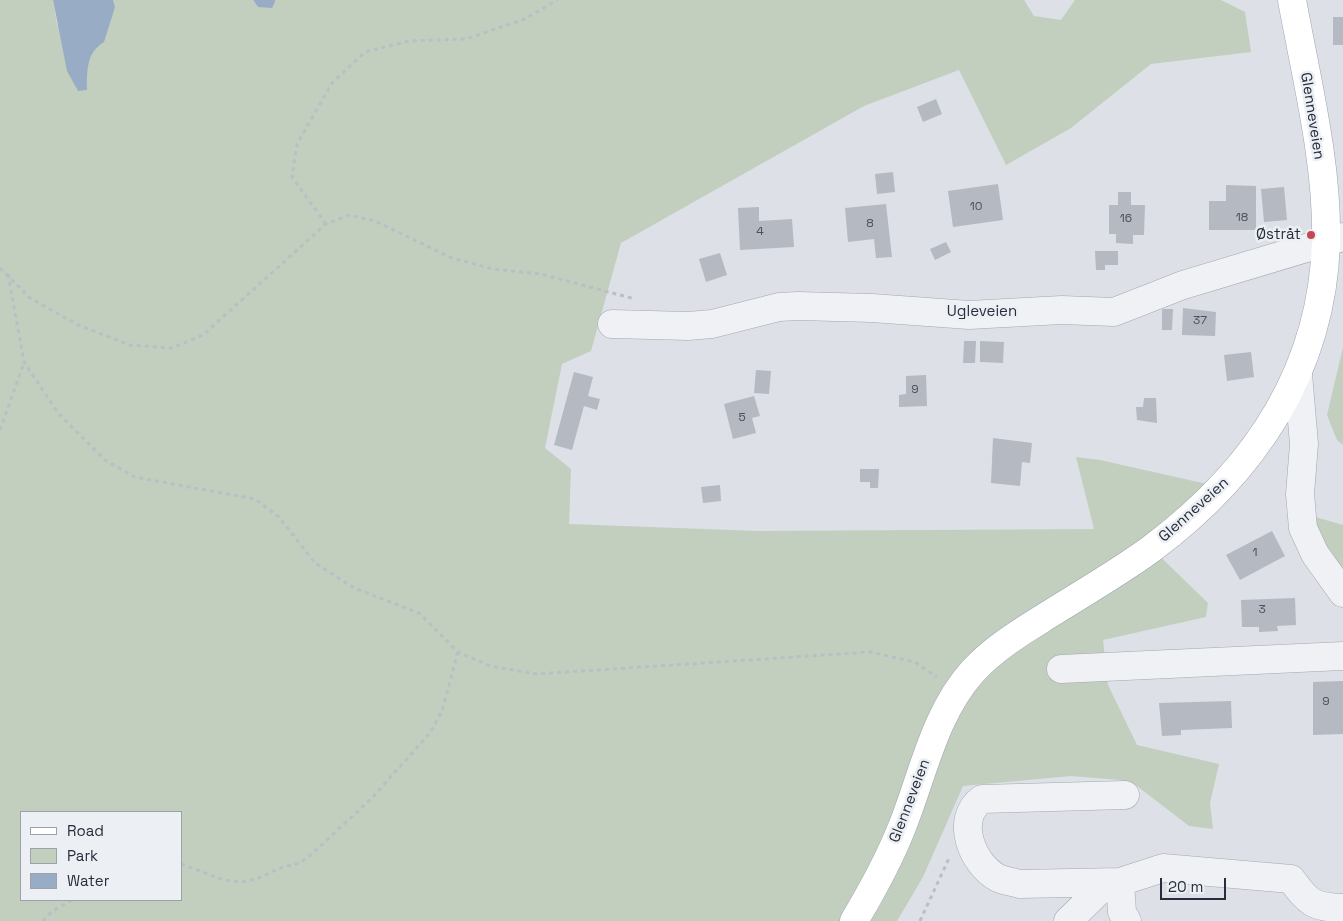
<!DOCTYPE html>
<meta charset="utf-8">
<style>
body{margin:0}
#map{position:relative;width:1343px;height:921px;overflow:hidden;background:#dde0e6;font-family:"Space Grotesk",sans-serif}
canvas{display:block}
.legend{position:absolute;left:20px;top:811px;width:162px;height:90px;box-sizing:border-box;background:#eceff4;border:1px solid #9da2aa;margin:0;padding:6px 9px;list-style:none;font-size:15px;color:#272e3b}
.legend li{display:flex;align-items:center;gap:10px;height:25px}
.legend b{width:25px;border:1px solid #9da2aa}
.scale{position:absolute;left:1160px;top:878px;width:66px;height:22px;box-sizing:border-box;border:2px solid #272e3b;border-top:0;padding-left:6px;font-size:15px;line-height:18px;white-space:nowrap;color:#272e3b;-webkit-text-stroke:4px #eceff4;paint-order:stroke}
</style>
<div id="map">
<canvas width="1343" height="921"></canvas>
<ul class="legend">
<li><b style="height:6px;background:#fff"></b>Road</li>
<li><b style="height:14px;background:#c2cfbe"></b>Park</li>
<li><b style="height:14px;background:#99acc5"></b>Water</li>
</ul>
<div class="scale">20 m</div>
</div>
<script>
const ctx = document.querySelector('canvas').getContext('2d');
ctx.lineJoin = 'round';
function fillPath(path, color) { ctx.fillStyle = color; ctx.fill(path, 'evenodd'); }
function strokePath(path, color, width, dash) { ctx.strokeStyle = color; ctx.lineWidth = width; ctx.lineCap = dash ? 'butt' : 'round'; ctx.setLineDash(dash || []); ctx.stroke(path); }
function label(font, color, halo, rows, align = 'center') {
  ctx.font = font + ' "Space Grotesk",sans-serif'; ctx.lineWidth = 5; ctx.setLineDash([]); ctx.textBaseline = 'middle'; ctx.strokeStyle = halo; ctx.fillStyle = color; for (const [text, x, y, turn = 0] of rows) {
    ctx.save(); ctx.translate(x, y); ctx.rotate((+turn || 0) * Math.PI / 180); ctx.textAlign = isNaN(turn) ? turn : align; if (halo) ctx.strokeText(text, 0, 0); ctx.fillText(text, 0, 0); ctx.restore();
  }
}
const green = new Path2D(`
 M0,0H53L57,24L87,90V65L115,7L113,0H253L258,7L275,0H1024L1034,16L1061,20L1075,0H1221L1245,12L1251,52L1151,64L1071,128L1006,165L959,70L864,106L621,243L591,351L562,364L545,448L571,469L569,524L758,531L1094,529L1076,457L1100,460L1207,484L1142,539L1208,603L1206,617L1103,640L1108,685L1137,745L1219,764L1210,803L1213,829L1189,826L1137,786L1120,780L1071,776L963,786L923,877L897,921H0ZM21,812H181V900H21Z
 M1343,347V445L1337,440L1327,415Z
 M1312,516L1343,525V578L1321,546Z`);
const water = new Path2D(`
 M53,0H113L115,7L104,42C86,53 87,71 87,90L78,91L67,71Z
 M253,0H275V2L272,8L258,7Z`);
const building = new Path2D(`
 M1333,17H1343V45H1333Z
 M936,99L942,114L923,122L917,107Z
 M893,172L895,192L877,194L875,174Z
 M998,184L1003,220L953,227L948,191Z
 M1226,185L1256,186V230H1209V201H1226Z
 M1284,187L1287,220L1264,222L1261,189Z
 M1118,192H1131V205H1145L1144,235H1133V244L1116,243V234H1109V205H1118Z
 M886,204L892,257L876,258L874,239L848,242L845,208Z
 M759,207V221L792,219L794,247L740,250L738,208Z
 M946,242L951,252L935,260L930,249Z
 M1095,251H1118V265H1105V270H1096Z
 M720,253L727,275L706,282L699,259Z
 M1183,308L1216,312L1215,336L1182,335Z
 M1162,309H1173L1172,330H1162Z
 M964,341H976L975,363H963Z
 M980,341L1004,342L1003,363L980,362Z
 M1251,352L1254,377L1227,381L1224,355Z
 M756,370L771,371L769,394L754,393Z
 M574,372L593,377L588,396L600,399L597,410L584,406L572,450L554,445Z
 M926,375L927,406L899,407V395L906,394V376Z
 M754,396L760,416L752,418L756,433L733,439L724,404Z
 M1144,398H1156L1157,423L1137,420L1136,407H1143Z
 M993,438L1032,443L1030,463L1022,462L1020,486L991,483Z
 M860,469H879L878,488H870V482H860Z
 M720,485L721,501L703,503L701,487Z
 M1272,531L1285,556L1240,580L1226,555Z
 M1295,598L1296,625L1277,626L1278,631L1259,632V627H1242L1241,600Z
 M1343,681V734L1313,735V682Z
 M1231,701L1232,728L1181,730V735L1162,736L1159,703Z`);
const path = new Path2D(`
 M326,224L292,177L297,144L332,83L365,52L409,41L466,39L525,19L557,0
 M0,268L30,298L78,325L130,345L172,348L203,335L326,224L349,215L375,221L452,258L493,269L541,274L635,299
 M8,274L24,362L59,414L105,460L135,477L255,499L279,517L315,563L354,588L419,613L458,652L490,666L536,674L870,652L915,662L937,677
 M0,430L24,363
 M181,864L224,880L242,882L259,878L280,868L300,863L313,853L371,799L430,733L442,711L458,652
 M43,921L51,912L72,900
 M920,921L950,856`);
const minor = new Path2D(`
 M612,324L688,326L712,324L779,307L798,306L872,308L969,315L1062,310L1114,312L1183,285L1343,237
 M1298,374L1304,444L1300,494L1303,528L1315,554L1343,593
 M1061,669L1343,656
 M1125,795L982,799C954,819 972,864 998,878C1004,881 1013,882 1020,884L1120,882L1163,868L1291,879C1309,903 1312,907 1343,908
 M1120,882L1122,912L1127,921
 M1068,921L1107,883`);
const major = new Path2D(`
 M854,921C872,891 889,860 902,827C923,775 934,714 973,671C994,648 1021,632 1048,615C1083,593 1118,573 1151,549C1253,473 1322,372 1326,242C1328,164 1306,77 1292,0`);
const markers = [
 [1311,235,5,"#c64654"]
];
const numberNames = [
 ["10",976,207],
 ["18",1242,218],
 ["16",1126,219],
 ["8",870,224],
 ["4",760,232],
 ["37",1200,321],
 ["9",915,390],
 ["5",742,418],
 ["1",1255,553],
 ["3",1262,610],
 ["9",1326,702]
];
const streetNames = [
 ["Glenneveien",1312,116,81],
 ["Ugleveien",982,312],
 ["Glenneveien",1194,510,-42],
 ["Glenneveien",910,801,-69]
];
const poiNames = [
 ["Østråt",1301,235]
];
fillPath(green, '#c2cfbe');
fillPath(water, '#99acc5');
fillPath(building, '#b4b9c2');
strokePath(minor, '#a3a7af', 29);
strokePath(major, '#9da4b1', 29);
strokePath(path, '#bbbec4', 3, [4, 4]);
strokePath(minor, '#eff1f4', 28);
strokePath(major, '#fff', 28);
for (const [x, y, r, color] of markers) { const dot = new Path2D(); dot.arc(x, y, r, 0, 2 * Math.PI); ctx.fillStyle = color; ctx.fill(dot); strokePath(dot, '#eceff4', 2); }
label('12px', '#4a515d', null, numberNames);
label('15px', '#272e3b', '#eceff4', streetNames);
label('15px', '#272e3b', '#eceff4', poiNames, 'right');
</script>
